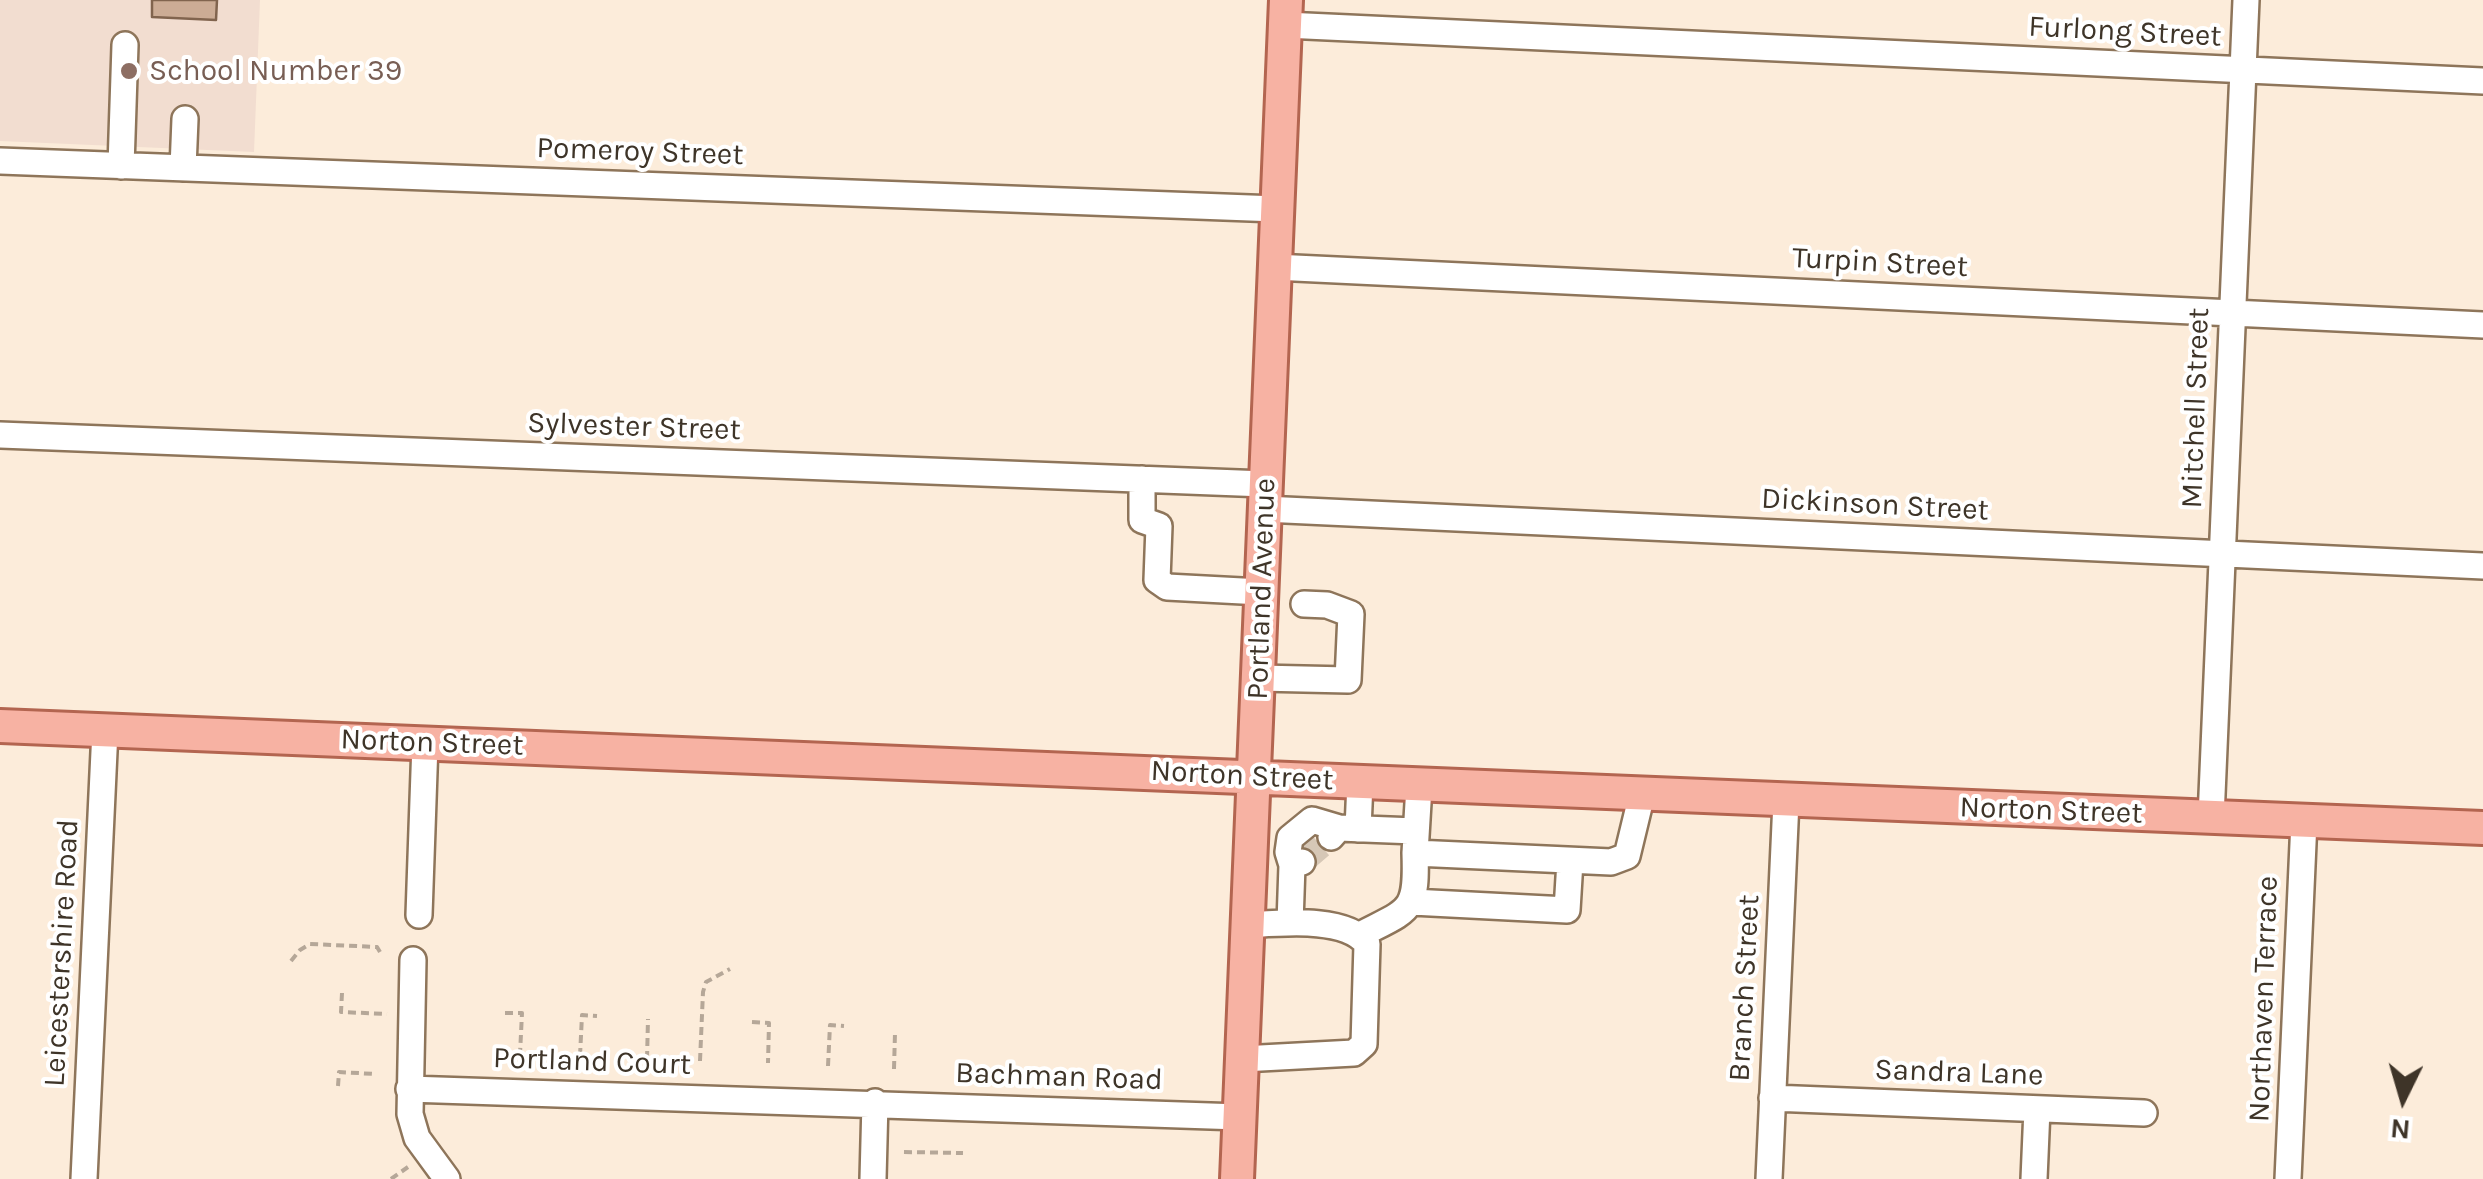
<!DOCTYPE html>
<style>
body{margin:0}
#map{position:relative;width:2483px;height:1179px;overflow:hidden;background:#fcecda;font-family:Karla,sans-serif}
canvas{display:block}
.north{position:absolute;left:2353px;top:1049px;width:100px;height:100px;-webkit-text-stroke:8px #fff;paint-order:stroke;rotate:185deg;font-size:28px;font-weight:700;line-height:40px;text-align:center;color:#3e3428}
.north::after{content:'';display:block;margin:auto;width:35px;height:45px;background:#3e3428;clip-path:polygon(50% 0,100% 100%,50% 72%,0 100%)}
</style>
<div id="map">
<canvas width="2483" height="1179"></canvas>
<div class="north">N</div>
</div>
<script>
const ctx = document.querySelector('canvas').getContext('2d');
ctx.lineJoin = 'round';
function fillPath(path, color) { ctx.fillStyle = color; ctx.fill(path, 'evenodd'); }
function strokePath(path, color, width, dash) { ctx.strokeStyle = color; ctx.lineWidth = width; ctx.lineCap = dash ? 'butt' : 'round'; ctx.setLineDash(dash || []); ctx.stroke(path); }
function label(font, color, halo, rows, align = 'center') {
  ctx.font = font + ' Karla,sans-serif'; ctx.lineWidth = 8; ctx.setLineDash([]); ctx.textBaseline = 'middle'; ctx.strokeStyle = halo; ctx.fillStyle = color; for (const [text, x, y, turn = 0] of rows) {
    ctx.save(); ctx.translate(x, y); ctx.rotate((+turn || 0) * Math.PI / 180); ctx.textAlign = isNaN(turn) ? turn : align; if (halo) ctx.strokeText(text, 0, 0); ctx.fillText(text, 0, 0); ctx.restore();
  }
}
const education = new Path2D(`
 M0,0H260L254,152L0,141Z`);
const building = new Path2D(`
 M152,0H217L216,20L152,17Z`);
const minorTunnel = new Path2D(`
 M1302,862L1331,837`);
const path = new Path2D(`
 M291,961L300,950L310,944L377,947L380,952
 M342,993L341,1012L387,1014
 M505,1013H522L520,1054
 M752,1022L769,1023L768,1063
 M580,1056L582,1015L597,1016
 M647,1059L648,1019
 M700,1061L703,992L706,982L730,969
 M828,1066L830,1025L844,1026
 M894,1069L895,1033
 M338,1086L339,1072L375,1074
 M904,1152L963,1153
 M391,1179L408,1167`);
const minor = new Path2D(`
 M1285,25L2483,81
 M0,161L1277,209
 M121,166L125,45
 M183,168L185,119
 M1274,267L2483,325
 M0,435L1265,484
 M1142,479V520L1159,526L1157,580L1167,587L1261,592
 M1264,509L2483,566
 M1259,678L1348,680L1351,614L1327,605L1304,604
 M1419,786L1415,853L1611,862L1627,856L1642,794
 M2211,818L2246,0
 M1358,829L1360,782
 M1331,837L1339,828L1415,831
 M1292,865L1288,852L1290,838L1312,820L1339,828
 M1412,902L1567,910L1570,861
 M419,915L425,743
 M1290,923L1292,865L1302,862
 M1360,935C1410,909 1417,913 1415,853
 M413,960L410,1114L417,1138L447,1179
 M1242,1059L1354,1053L1364,1044L1367,944C1346,916 1281,923 1248,925
 M409,1089L1240,1117
 M1772,1098L2144,1113
 M84,1179L105,730
 M873,1179L875,1102
 M1769,1179L1786,801
 M2034,1179L2037,1109
 M2288,1179L2304,821`);
const major = new Path2D(`
 M0,726L2483,828
 M1237,1179L1286,0`);
const markers = [
 [129,71,10,"#8d6e63"]
];
const streetNames = [
 ["Furlong Street",2125,32,3],
 ["Pomeroy Street",640,152,2],
 ["Turpin Street",1880,263,3],
 ["Mitchell Street",2196,408,-88],
 ["Sylvester Street",634,427,2],
 ["Dickinson Street",1875,505,3],
 ["Portland Avenue",1262,589,-88],
 ["Norton Street",432,743,2],
 ["Norton Street",1242,776,3],
 ["Norton Street",2051,811,2],
 ["Leicestershire Road",62,953,-87],
 ["Branch Street",1745,988,-87],
 ["Northaven Terrace",2264,999,-88],
 ["Portland Court",592,1062,2],
 ["Sandra Lane",1959,1073,2],
 ["Bachman Road",1059,1077,2]
];
const educationNames = [
 ["School Number 39",149,71]
];
fillPath(education, '#f2ddd0');
fillPath(building, '#ccac95');
strokePath(building, '#81644e', 2.5);
strokePath(minorTunnel, '#d6c7b6', 25, [25, 12]);
strokePath(minor, '#8e755a', 30);
strokePath(major, '#b36550', 38);
strokePath(path, '#b5a798', 4, [8, 5]);
strokePath(minor, '#fff', 25);
strokePath(major, '#f7b2a3', 32);
for (const [x, y, r, color] of markers) { const dot = new Path2D(); dot.arc(x, y, r, 0, 2 * Math.PI); ctx.fillStyle = color; ctx.fill(dot); strokePath(dot, '#fff', 4); }
label('30px', '#3e3428', '#fff', streetNames);
label('30px', '#785e54', '#fff', educationNames, 'left');
</script>
